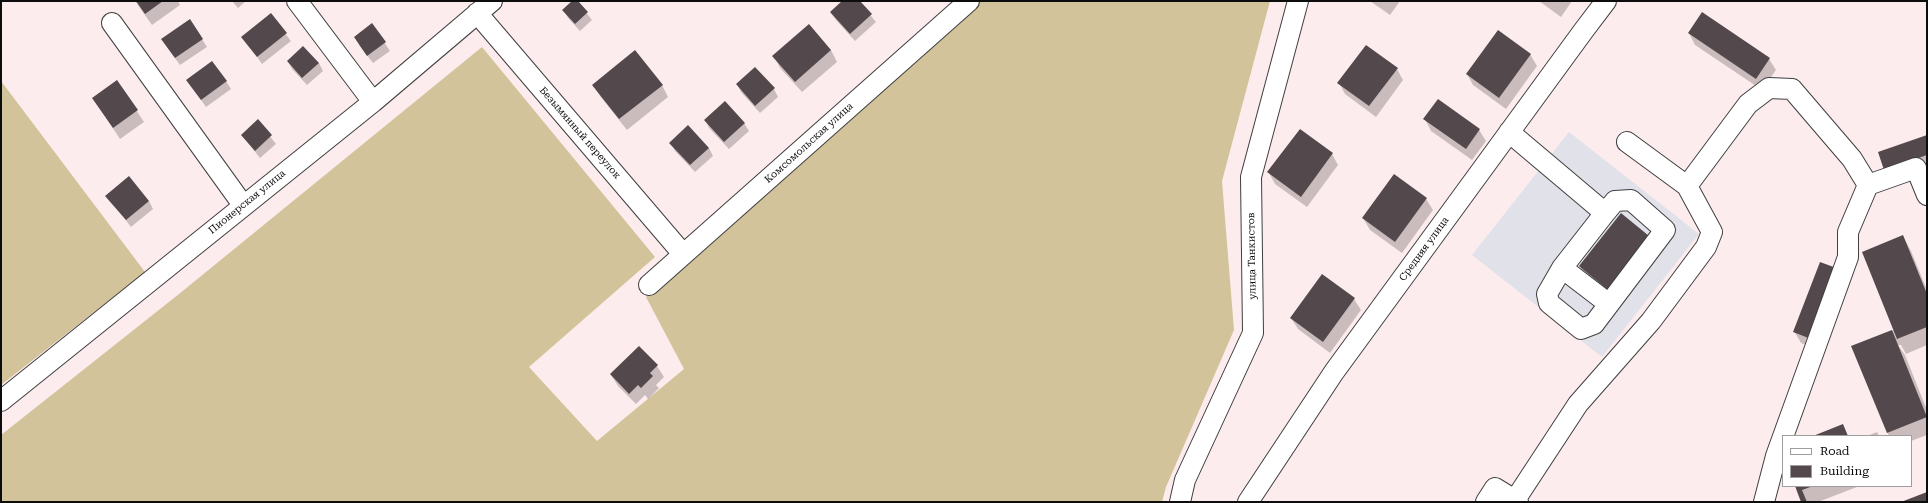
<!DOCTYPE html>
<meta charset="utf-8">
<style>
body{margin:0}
#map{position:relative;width:1928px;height:503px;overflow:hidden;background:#fdeced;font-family:"Roboto Serif",serif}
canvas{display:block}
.frame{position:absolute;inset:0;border:2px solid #0c0c0c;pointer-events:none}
.legend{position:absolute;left:1782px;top:435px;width:130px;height:52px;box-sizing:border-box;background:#fff;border:1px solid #9e9e9e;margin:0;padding:5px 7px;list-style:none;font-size:12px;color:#0c0c0c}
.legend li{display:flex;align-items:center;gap:8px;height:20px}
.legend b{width:20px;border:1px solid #9e9e9e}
</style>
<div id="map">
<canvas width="1928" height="503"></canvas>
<div class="frame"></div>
<ul class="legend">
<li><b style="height:5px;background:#fff"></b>Road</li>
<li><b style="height:11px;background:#53494d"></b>Building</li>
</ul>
</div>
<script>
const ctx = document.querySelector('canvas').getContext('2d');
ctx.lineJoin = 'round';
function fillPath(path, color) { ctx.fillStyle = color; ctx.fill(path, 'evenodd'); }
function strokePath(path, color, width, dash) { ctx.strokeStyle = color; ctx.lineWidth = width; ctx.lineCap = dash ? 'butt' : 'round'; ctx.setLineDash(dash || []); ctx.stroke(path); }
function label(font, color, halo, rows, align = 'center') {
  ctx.font = font + ' "Roboto Serif",serif'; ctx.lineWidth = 4; ctx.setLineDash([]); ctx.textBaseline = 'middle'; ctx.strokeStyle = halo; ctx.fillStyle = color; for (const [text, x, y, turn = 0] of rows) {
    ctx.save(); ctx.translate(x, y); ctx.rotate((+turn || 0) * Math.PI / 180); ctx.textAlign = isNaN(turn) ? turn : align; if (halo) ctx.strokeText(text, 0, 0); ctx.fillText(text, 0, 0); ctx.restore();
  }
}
const industrial = new Path2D(`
 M1569,132L1699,234L1602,357L1472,255Z`);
const forest = new Path2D(`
 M979,1H1270L1222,181L1234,330L1166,487L1162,502H1V435L179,294L482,47L655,257L529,367L597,441L684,369L646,297Z
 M1,81L145,272L1,385Z`);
const shadow = new Path2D(`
 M135,1H178L180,5L152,25Z
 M232,1H246L238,8Z
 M573,1H577L592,20L580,31L568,18L564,10Z
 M844,1H859L876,22L855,41L836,20L831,13Z
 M1370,1H1400L1390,15Z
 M1539,1H1572L1561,17Z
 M271,15L291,41L262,64L243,37Z
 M372,24L390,51L373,63L359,45Z
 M1689,33L1769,59L1776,70L1762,90L1695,45Z
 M202,39L207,47L180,65L167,47Z
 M831,50L837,62L802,92L780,68L774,56Z
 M1530,54L1537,66L1506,109L1473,85L1467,74Z
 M288,61L319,63L323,71L307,85L292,69Z
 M755,68L774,89L778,97L760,113L741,92L737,84Z
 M1397,69L1403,80L1376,117L1345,94L1339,83Z
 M117,81L144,122L120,139L93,98Z
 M226,81L231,89L206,107L192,87Z
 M594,85H662L668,97L627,130L600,96Z
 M1425,119L1479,130L1486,141L1472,160L1431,131Z
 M705,120L744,123L749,131L729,149L709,128Z
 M258,121L276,144L260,158L242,135Z
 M1927,136V169L1885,170Z
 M671,143L709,148L713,156L695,172L675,151Z
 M1332,154L1338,165L1307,207L1275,184L1269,173Z
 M1394,176L1426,199L1433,210L1402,253L1370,230L1363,218Z
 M107,196L149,201L153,209L131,227Z
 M1649,236L1614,300L1586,278L1580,266Z
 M1903,236L1911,251L1927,290V345L1906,354L1901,345H1898L1905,355L1927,410V435L1911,441V436H1889L1853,347L1894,330Z
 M1821,263L1818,350L1801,343L1794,331Z
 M1354,299L1361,310L1330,353L1298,329L1291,318Z
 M639,347L657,366L664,377L656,385L659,388L648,399L645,395L636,404L618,386L611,375Z
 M1877,432L1879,436H1867Z
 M1796,486H1857V487L1818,502H1802Z`);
const building = new Path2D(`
 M136,1H163L145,14Z
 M572,1H578L588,12L575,24L562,10Z
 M842,1H860L872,14L850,34L830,12Z
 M1702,12L1770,58L1756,79L1688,33Z
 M271,13L287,33L257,57L241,37Z
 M190,19L203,39L175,58L161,39Z
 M372,23L386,42L367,56L354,37Z
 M809,24L831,50L795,82L772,56Z
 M1498,30L1531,54L1499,98L1466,74Z
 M1366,45L1398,68L1369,106L1337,83Z
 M303,46L319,63L302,78L287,61Z
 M635,50L663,85L619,119L592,85Z
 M212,61L227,81L201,100L186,80Z
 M755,67L775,88L755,106L736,84Z
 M117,80L138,110L113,128L92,98Z
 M1438,99L1480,129L1466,149L1423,119Z
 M725,101L745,123L724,142L704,120Z
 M258,119L272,135L255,151L241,135Z
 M688,125L709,148L690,165L669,143Z
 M1300,129L1333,153L1301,197L1267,172Z
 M1927,135V155L1884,170L1878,152Z
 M1394,174L1427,198L1395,242L1362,218Z
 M129,176L149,201L126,220L105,196Z
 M1621,213L1649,236L1607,289L1579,266Z
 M1903,235L1927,294V327L1897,339L1862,252Z
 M1820,262L1839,269L1811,339L1793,332Z
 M1322,274L1355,298L1323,342L1290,318Z
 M1892,330L1927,417L1887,433L1851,346Z
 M639,346L658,365L650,373L653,376L641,388L638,385L629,394L610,374Z
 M1843,424L1848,436H1813Z
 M1795,486H1813L1802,490L1807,502H1801Z
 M1927,492V502H1901Z`);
const minor = new Path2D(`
 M297,1L373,102
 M477,13L683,254
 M112,23L243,205
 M1509,132L1605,213L1562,268L1547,294L1549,303L1581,329L1594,324L1665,230L1631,200L1615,201L1605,213
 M1627,142L1687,186
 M1562,268L1609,304
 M649,285L969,1
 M1,401L373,102L492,1
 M1515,500L1578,404L1651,321L1706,247L1712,232L1687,186L1748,104L1769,88L1792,89L1852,159L1868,185
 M1180,502L1185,480L1253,333L1251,177L1298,1
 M1248,502L1334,372L1584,30L1606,1
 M1486,502L1495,488L1518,502
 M1764,502L1776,456L1848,257V232L1868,185L1916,168L1927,195`);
const streetNames = [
 ["Безымянный переулок",580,133,49],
 ["Комсомольская улица",809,143,-42],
 ["Пионерская улица",247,202,-39],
 ["Средняя улица",1424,249,-54],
 ["улица Танкистов",1252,256,-91]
];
fillPath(industrial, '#e1e1e9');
fillPath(forest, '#d2c39b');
fillPath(shadow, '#0003');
fillPath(building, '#53494d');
strokePath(minor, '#3f3f3f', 22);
strokePath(minor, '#fff', 20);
label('10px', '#0c0c0c', '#fff', streetNames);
</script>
